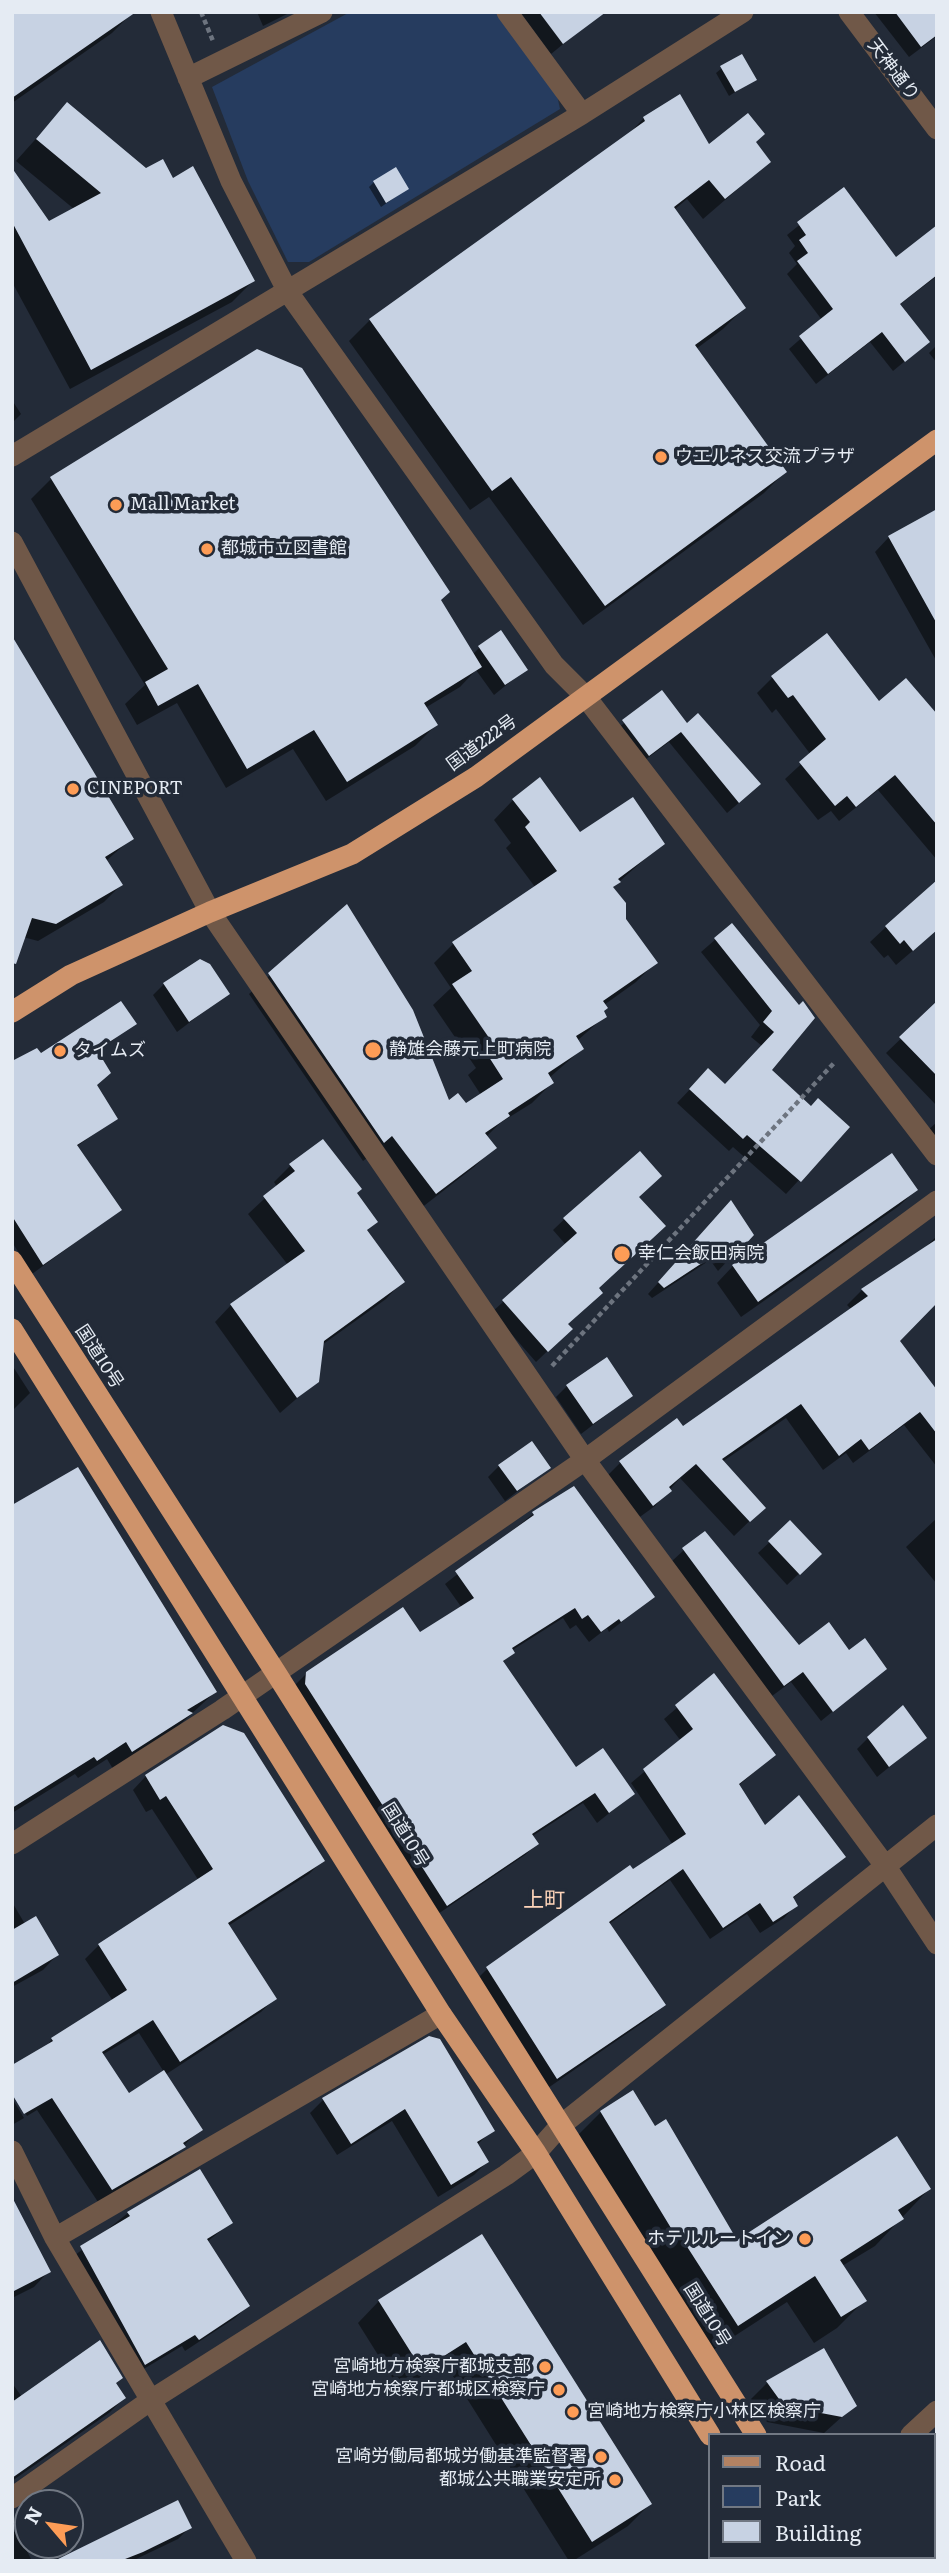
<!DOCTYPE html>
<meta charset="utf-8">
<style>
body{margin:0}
#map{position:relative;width:949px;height:2573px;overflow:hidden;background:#232b38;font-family:Literata,serif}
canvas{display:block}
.frame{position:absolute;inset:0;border:14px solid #e5ebf3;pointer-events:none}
.legend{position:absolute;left:708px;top:2433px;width:228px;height:126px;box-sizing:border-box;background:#232b38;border:2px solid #717883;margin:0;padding:9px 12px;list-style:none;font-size:21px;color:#e5ebf3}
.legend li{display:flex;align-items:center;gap:14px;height:35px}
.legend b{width:35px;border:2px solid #717883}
.north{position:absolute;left:14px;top:2489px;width:70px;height:70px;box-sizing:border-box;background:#232b38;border:2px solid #717883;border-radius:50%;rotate:299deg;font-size:19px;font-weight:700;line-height:28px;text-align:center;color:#e5ebf3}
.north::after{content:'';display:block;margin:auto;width:24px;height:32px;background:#fd9c56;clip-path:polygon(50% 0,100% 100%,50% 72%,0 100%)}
</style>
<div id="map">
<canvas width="949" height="2573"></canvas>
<div class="frame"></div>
<ul class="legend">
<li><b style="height:9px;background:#b38262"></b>Road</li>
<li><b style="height:19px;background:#263c5f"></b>Park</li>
<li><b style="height:19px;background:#c7d2e3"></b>Building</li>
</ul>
<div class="north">N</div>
</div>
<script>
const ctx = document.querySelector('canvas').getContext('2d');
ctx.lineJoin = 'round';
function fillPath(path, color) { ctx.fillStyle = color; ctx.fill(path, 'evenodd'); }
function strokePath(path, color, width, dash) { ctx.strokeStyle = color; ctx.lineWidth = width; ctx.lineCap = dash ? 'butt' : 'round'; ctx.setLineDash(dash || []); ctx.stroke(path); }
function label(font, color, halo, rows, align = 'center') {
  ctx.font = font + ' Literata,"Noto Sans JP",serif'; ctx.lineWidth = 7; ctx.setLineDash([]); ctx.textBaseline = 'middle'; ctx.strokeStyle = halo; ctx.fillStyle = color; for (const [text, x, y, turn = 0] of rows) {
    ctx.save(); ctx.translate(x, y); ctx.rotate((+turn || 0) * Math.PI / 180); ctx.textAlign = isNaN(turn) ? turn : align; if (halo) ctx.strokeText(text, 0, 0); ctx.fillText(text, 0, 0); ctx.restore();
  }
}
const green = new Path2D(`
 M350,12H498L556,90L560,109L309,262H288L248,181L212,87Z`);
const shadow = new Path2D(`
 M12,12H133L112,33L12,103Z
 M257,12H291L263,26Z
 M520,12H582L589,23L551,54Z
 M874,12H937V36L909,57Z
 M722,68L754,80L729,96L716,73Z
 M67,104L146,170L172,180L253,281L232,302L70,389L12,282V171L48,223L74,209L16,161Z
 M644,118L709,146L754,143L769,162L703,219L687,199L674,210L744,308L723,329L696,349L785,472L764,493L583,625L489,497L470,510L349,341L370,320L623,140Z
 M374,182L407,189L381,207L369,187Z
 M843,190L896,259L937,227V276L899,305L928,342L893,371L870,342L816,384L789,349L822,320L787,274L797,264L789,253L795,246L787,235Z
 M937,345V363L929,353Z
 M12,400L21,414L12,423Z
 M51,479L439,601L473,654L480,647L526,669L494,695L476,670L460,687L425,708L436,725L415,746L326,801L293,749L226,788L177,703L137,725L125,704L145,685L31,499Z
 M937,511V662L875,552L889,537Z
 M12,665L132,838L106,861L121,885L104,902L38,941L23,937Z
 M773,677L937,716V860L878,790L839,821L831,811L818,820L785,779L811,755L776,709L772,713L757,693Z
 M661,693L748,795L727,813L669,742L637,766L612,733Z
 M513,800L580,834L663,843L612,888L625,919L655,963L636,982L604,1005L602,1011L605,1016L577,1041L582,1049L549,1078L552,1083L532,1103L500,1123L486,1137L494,1148L474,1167L416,1212L371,1155L363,1161L249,994L346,907L449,1102L466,1106L481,1095L468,1075L476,1068L433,1005L451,988L434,963L453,944L535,887L506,848L511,843L494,820Z
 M732,925L799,1008L770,1070L811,1108L848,1127L786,1194L733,1147L729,1151L677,1103L695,1084L724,1086L762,1046L751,1037L760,1025L701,952Z
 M886,927L937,930L896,965L888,955L884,958L870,942Z
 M164,984L227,994L177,1032L153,995Z
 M937,1004V1106L886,1053Z
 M134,1024L96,1053V1086L116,1118L76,1147L120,1210L32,1274L12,1242V1063Z
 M937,1122V1141L928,1130Z
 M323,1141L375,1222L366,1232L402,1282L386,1299L322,1345L317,1381L280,1413L215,1322L231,1305L288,1265L248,1214L277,1187L274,1182L290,1166Z
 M916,1190L899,1206L741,1317L717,1283L733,1266Z
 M593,1192L637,1197L597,1288L566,1324L559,1340L536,1362L492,1312L566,1245L553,1230Z
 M720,1214L752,1235L718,1271L710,1260L652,1298L648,1294Z
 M937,1236V1300L898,1340L937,1393V1467L904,1425L853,1463L846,1453L823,1470L786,1418L722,1462L763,1508L734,1536L680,1478L655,1506L637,1519L606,1477L621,1462L682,1428L852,1310L847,1305L862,1290L919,1253Z
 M12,1365L30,1393L12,1411Z
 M567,1386L631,1396L581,1434L556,1397Z
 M499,1466L548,1468L505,1501L488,1477Z
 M12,1506L215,1692L173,1731L113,1769L107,1759L78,1778L75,1774L12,1813Z
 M533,1514L653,1597L609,1632L607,1628L589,1642L576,1625L570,1629L563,1618L511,1651L502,1664L575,1770L633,1794L597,1823L583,1803L531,1837L537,1844L525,1855L435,1916L295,1685L307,1673L420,1635L462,1608L445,1584Z
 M937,1518V1584L906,1547Z
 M790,1523L808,1565L787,1585L758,1553Z
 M684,1550L799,1647L849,1652L885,1669L821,1721L791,1682L772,1696L672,1561Z
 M714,1676L774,1755L738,1786L765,1827L844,1856L792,1899L796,1905L784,1918L760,1933L747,1914L710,1939L670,1880L609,1924L663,2005L651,2017L545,2090L475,1981L487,1969L673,1845L631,1783L681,1741L664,1719Z
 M868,1738H925L877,1777L857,1749Z
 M146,1776L323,1860L309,1874L228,1926L275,1998L261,2012L165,2075L200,2129L170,2160L98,2202L37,2110L27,2116L12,2091L52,2039L113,2001L85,1959L99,1945L199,1881L152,1809L146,1812L133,1790ZM139,2033L164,2072L129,2095L102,2055Z
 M12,1902L25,1924L57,1955L43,1970L12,1987Z
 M430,2038L492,2130L477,2145L487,2162L474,2175L438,2197L392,2121L337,2155L310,2113L323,2100Z
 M12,2098L24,2118L12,2125Z
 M601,2112L654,2128L736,2242L929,2189L875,2246L842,2266L864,2301L837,2328L814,2343L787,2302L710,2352L574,2139Z
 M199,2172L230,2223L207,2242L248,2306L235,2318L185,2351L182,2346L132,2376L69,2260L128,2213Z
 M12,2201L49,2271L34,2287L12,2298Z
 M482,2237L650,2504L628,2526L573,2561H569L444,2362L400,2390L358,2323L379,2301Z
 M12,2383L22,2397L114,2384L124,2398L109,2413L12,2481Z
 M767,2383L855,2405L824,2433L767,2422L751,2399Z
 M189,2528L178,2539L132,2561H69Z
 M17,2531L32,2561H12V2533Z
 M936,2554L937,2561H929Z`);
const building = new Path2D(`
 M12,12H136L12,98Z
 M539,12H606L563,44Z
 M895,12H937V35L921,47Z
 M742,54L757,80L735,92L720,66Z
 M680,94L709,144L748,113L765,134L756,142L771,162L725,199L709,180L674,207L746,308L695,345L787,472L605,606L511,477L492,491L369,319L645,121L643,117Z
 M67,102L146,168L163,159L173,178L193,166L255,281L91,370L12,222V168L49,221L101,193L36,139Z
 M396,167L409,189L386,203L373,181Z
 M844,187L896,257L937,225V275L900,304L930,342L905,362L882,332L828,374L799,336L833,309L797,261L808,253L799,240L806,235L797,222Z
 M257,349L302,368L450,592L441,600L482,667L424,703L438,725L347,782L314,730L247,769L198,684L158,706L145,682L168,669L50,477Z
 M937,509V624L888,536Z
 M501,630L528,670L505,685L478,646Z
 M827,633L879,701L906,678L937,714V825L895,775L856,807L847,796L835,806L799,762L826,739L793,695L788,698L771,676Z
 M12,636L134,839L105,857L123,885L56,924L32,918L16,964L12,963Z
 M662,690L687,723L698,713L761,784L739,803L681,732L649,756L622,720Z
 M540,777L580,832L633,797L665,844L618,879L621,882L613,887L626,903V919L658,963L603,1001L608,1008L604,1011L607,1017L576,1036L584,1049L548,1073L554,1083L508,1113L510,1116L485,1133L497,1148L436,1194L392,1136L384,1143L268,973L347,904L413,1010L449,1100L458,1093L466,1103L503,1079L487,1054L496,1048L452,984L472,971L452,942L557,871L525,827L530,822L512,799Z
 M937,880V930L913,951L904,940L900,944L885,926Z
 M732,923L799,1005L803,1001L815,1018L772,1070L811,1106L818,1098L850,1127L801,1182L747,1135L743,1139L689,1089L708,1068L725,1084L774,1032L763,1022L772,1011L714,938Z
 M200,959L210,964L230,994L189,1022L163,983Z
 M121,1001L137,1024L97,1050L111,1073L97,1085L118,1119L77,1145L122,1210L43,1265L12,1216V1061L37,1048L41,1053Z
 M937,1001V1076L899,1037Z
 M323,1139L362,1189L357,1193L378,1222L367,1230L405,1282L324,1341L319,1382L297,1398L230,1304L305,1251L263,1196L295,1171L289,1164Z
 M640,1151L662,1176L639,1197L666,1226L599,1288L603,1293L568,1324L573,1329L548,1352L502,1300L577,1233L563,1218Z
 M892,1153L918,1190L758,1302L732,1265Z
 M731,1200L754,1235L730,1261L722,1250L664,1288L658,1282Z
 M937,1239V1303L900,1341L937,1390V1434L920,1412L869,1450L861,1439L839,1456L801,1404L722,1459L766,1508L750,1522L696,1464L669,1487L672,1491L653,1506L619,1461L677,1418L683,1426L868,1296L861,1289Z
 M607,1357L633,1396L593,1424L566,1385Z
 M532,1441L551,1468L517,1491L498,1465Z
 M78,1467L217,1692L187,1710L193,1713L132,1752L126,1742L97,1761L94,1757L12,1808V1505Z
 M574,1486L655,1597L621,1622L619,1619L601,1632L588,1615L582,1619L575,1608L512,1648L515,1653L503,1661L576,1767L603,1748L635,1794L609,1813L595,1793L532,1834L539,1844L447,1906L305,1684L306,1672L403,1607L420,1632L474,1598L455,1571L534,1515L532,1512Z
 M790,1520L822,1554L800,1575L768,1541Z
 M705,1531L799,1645L829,1622L849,1650L865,1638L887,1669L833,1712L803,1672L784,1686L682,1548Z
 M714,1673L776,1755L739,1784L765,1825L799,1795L846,1857L793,1897L798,1906L773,1922L760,1903L723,1928L683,1869L609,1922L666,2005L557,2079L486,1967L630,1865L633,1869L686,1834L643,1769L693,1729L675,1705Z
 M903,1705L927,1738L889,1767L867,1737Z
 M223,1725L244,1733L325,1861L228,1923L277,1999L180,2062L153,2020L102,2052L129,2093L164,2070L203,2130L183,2143L186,2147L112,2190L52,2098L24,2114L12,2094V2065L53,2041L51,2038L127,1990L98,1944L213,1869L166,1796L160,1800L145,1775Z
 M36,1916L59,1955L12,1983V1930Z
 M429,2036L440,2039L495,2131L477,2142L489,2162L451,2185L405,2109L351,2144L322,2098Z
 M633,2090L655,2126L666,2119L737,2240L897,2136L931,2189L898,2210L904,2219L840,2260L867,2301L841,2317L815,2276L738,2326L677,2231L674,2233L600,2111Z
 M200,2169L233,2223L207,2239L250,2306L199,2340L195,2335L145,2365L80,2246L130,2216L127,2212Z
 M12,2197L51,2272L12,2292Z
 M482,2234L652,2504L592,2542L466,2342L422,2370L378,2300Z
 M100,2340L123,2378L116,2383L126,2398L12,2478V2402Z
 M824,2348L857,2406L842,2417L784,2406L766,2381Z
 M178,2500L192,2528L143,2552L120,2561H54Z`);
const path = new Path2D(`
 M201,12L213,41
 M552,1366L834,1063`);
const minor = new Path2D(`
 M161,12L231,181L288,292L554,665L585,696L937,1155
 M507,12L582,114
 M849,12L937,129
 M188,78L322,12
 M12,456L582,114L743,12
 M12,542L210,912L585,1460L886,1867L937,1944
 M12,1844L222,1710L585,1460L937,1201
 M12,2151L55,2238L246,2561
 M55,2238L441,2014
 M911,2435L937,2411
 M12,2498L151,2400L506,2175L536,2153L560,2126L937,1825`);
const major = new Path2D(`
 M758,2561L765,2557`);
const highway = new Path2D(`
 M12,1012L71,975L210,912L352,854L476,777L937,440
 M12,1261L276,1673L756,2435
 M12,1329L441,2014L536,2153L710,2435
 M804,2557L805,2561`);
const markers = [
 [661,457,7,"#fd9c56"],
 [116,505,7,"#fd9c56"],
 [207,549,7,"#fd9c56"],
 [73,789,7,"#fd9c56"],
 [373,1050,9,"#fd9c56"],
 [60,1051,7,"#fd9c56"],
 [622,1254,9,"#fd9c56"],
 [805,2239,7,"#fd9c56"],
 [545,2367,7,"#fd9c56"],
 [559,2390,7,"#fd9c56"],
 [573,2412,7,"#fd9c56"],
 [601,2457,7,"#fd9c56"],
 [615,2480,7,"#fd9c56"]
];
const streetNames = [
 ["天神通り",893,70,53],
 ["国道222号",482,743,-36],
 ["国道10号",99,1357,57],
 ["国道10号",405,1835,58],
 ["国道10号",707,2315,58]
];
const poiNames = [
 ["ウエルネス交流プラザ",675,457],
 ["Mall Market",130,505],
 ["都城市立図書館",221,549],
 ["CINEPORT",87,789],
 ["静雄会藤元上町病院",389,1050],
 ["タイムズ",74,1051],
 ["幸仁会飯田病院",638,1254],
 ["ホテルルートイン",791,2239,"right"],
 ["宮崎地方検察庁都城支部",531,2367,"right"],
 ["宮崎地方検察庁都城区検察庁",545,2390,"right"],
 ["宮崎地方検察庁小林区検察庁",587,2412],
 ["宮崎労働局都城労働基準監督署",587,2457,"right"],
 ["都城公共職業安定所",601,2480,"right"]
];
const quarterNames = [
 ["上町",544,1901]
];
fillPath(green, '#263c5f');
fillPath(shadow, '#0007');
fillPath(building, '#c7d2e3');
strokePath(path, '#6d747f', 4.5, [5, 3.5]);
strokePath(minor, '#705848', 21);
strokePath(major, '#b38262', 21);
strokePath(highway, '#ce936b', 21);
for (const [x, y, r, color] of markers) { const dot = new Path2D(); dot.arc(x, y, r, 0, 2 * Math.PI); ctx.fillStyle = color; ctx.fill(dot); strokePath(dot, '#232b38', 2.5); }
label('18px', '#e5ebf3', '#232b38', streetNames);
label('18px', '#e5ebf3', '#232b38', poiNames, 'left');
label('21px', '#fed4b9', '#232b38', quarterNames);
</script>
